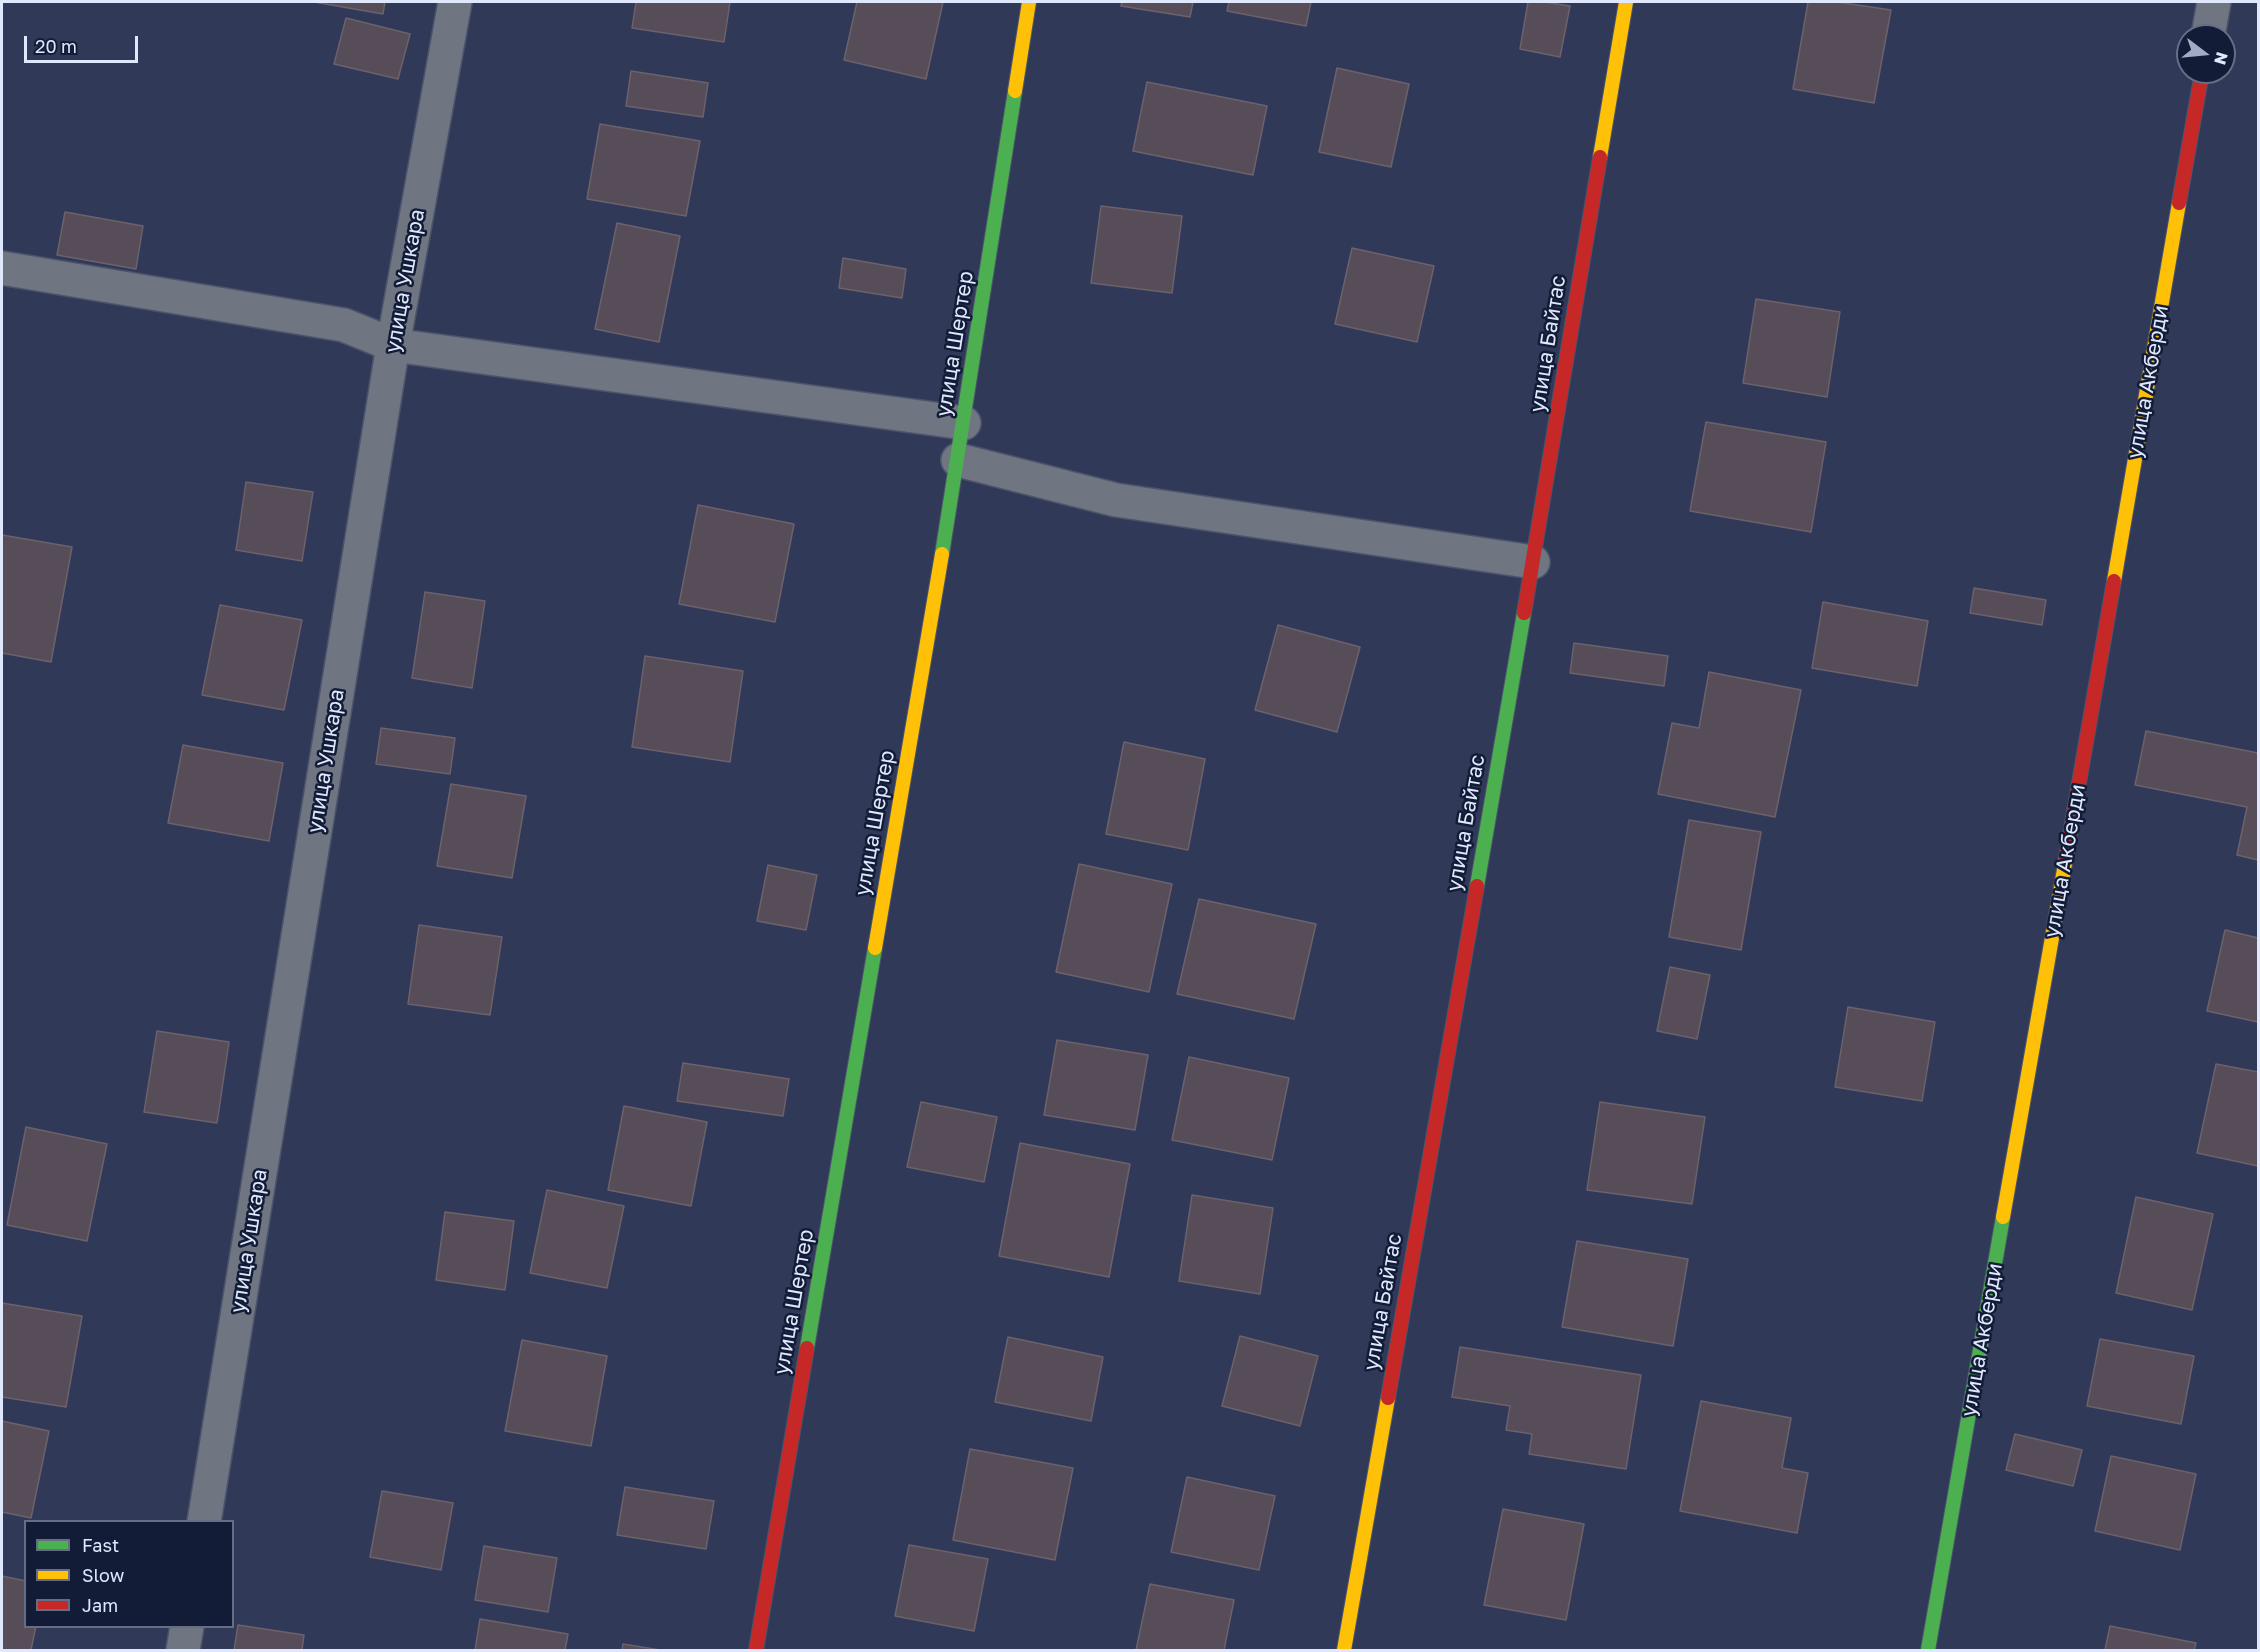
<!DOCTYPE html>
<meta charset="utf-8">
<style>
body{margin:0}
#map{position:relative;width:2260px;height:1652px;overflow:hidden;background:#303a58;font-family:"Golos Text",sans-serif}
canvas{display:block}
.frame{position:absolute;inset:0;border:3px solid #dfe8fd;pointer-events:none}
.legend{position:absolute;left:24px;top:1520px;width:210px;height:108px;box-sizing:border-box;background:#131c36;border:2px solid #656e86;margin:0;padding:8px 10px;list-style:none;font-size:18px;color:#dfe8fd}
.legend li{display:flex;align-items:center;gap:12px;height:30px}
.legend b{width:30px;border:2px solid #656e86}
.north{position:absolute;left:2176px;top:24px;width:60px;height:60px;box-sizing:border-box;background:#131c36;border:2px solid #656e86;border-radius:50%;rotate:106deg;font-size:16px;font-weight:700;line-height:24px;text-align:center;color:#dfe8fd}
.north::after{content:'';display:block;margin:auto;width:21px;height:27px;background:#a2abc3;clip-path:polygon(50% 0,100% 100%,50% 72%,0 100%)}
.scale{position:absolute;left:24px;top:36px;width:114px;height:27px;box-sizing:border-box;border:3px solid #dfe8fd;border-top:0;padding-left:8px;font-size:18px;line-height:21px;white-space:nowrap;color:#dfe8fd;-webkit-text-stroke:4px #131c36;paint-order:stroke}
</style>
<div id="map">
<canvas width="2260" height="1652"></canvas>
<div class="frame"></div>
<ul class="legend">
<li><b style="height:8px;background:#4caf50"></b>Fast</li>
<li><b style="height:8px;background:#ffc107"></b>Slow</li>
<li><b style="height:8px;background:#c62828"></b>Jam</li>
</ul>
<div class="north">N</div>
<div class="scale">20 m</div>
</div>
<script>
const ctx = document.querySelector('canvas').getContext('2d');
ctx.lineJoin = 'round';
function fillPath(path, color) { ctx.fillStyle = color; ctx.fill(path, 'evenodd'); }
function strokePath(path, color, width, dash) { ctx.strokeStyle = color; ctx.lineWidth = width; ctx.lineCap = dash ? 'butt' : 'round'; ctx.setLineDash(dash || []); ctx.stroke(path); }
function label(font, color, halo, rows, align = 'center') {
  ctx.font = font + ' "Golos Text",sans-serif'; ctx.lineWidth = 5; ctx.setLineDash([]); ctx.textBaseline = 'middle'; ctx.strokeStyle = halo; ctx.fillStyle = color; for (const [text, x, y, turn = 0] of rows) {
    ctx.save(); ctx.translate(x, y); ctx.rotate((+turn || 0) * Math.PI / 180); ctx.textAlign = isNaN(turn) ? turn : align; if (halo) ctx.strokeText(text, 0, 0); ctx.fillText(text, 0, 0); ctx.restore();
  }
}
const building = new Path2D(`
 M314,2H385L383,14Z
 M636,2H730L724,42L632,28Z
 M857,2H943L926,79L844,60Z
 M1122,2H1193L1190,17L1121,6Z
 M1229,2H1311L1306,26L1227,11Z
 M1528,2H1544L1570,6L1560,57L1520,49Z
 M1808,2H1837L1891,10L1874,103L1793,89Z
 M346,18L410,34L398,79L334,64Z
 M1337,68L1409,84L1391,167L1319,152Z
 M631,71L708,83L703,117L626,106Z
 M1147,82L1267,106L1253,175L1133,151Z
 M600,124L700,141L686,216L587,199Z
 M1101,206L1182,216L1172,293L1091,283Z
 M65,212L143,226L136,269L57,255Z
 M617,223L680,236L659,342L595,329Z
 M1352,248L1434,266L1417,342L1335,324Z
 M843,258L906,269L902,298L839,288Z
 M1756,299L1840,312L1827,397L1743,383Z
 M1706,422L1826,442L1811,532L1690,511Z
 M246,482L313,492L302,561L236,550Z
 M698,505L794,524L775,622L679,604Z
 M2,535L72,547L51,662L2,653Z
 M1974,588L2046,600L2042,625L1970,613Z
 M425,592L485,601L472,688L412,678Z
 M1823,602L1928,621L1917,686L1812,668Z
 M220,605L302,620L284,710L202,695Z
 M1278,625L1360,647L1337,732L1255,710Z
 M1574,643L1668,656L1664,686L1570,673Z
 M645,656L743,671L730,762L632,747Z
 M1709,672L1801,690L1775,817L1658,794L1672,723L1699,728Z
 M381,728L455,738L450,774L376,764Z
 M2146,731L2258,753V860L2237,855L2247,807L2135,785Z
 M1124,742L1205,759L1188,850L1106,834Z
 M183,745L283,763L269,841L168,823Z
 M451,784L526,796L512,878L437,866Z
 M1689,820L1761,832L1741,950L1669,937Z
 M1079,864L1172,884L1149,992L1056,972Z
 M768,865L817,875L806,930L757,921Z
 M1199,899L1316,924L1294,1019L1177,994Z
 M419,925L502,937L490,1015L408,1004Z
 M2225,930L2258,938V1022L2207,1011Z
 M1670,967L1710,975L1697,1039L1657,1031Z
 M1848,1007L1935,1022L1922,1101L1835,1087Z
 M157,1031L229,1042L217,1123L144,1112Z
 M1057,1040L1148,1055L1135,1130L1044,1115Z
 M1189,1057L1289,1078L1272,1160L1172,1140Z
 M683,1063L789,1079L783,1116L677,1101Z
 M2216,1064L2258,1072V1166L2197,1153Z
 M921,1102L997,1117L984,1182L907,1167Z
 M1600,1102L1705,1117L1692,1204L1587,1190Z
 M624,1106L707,1122L691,1206L608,1190Z
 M26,1127L107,1144L87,1241L7,1225Z
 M1020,1143L1130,1164L1109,1277L999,1256Z
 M547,1190L624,1206L607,1288L530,1273Z
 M1192,1195L1273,1208L1260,1294L1179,1281Z
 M2136,1197L2213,1214L2192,1310L2116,1293Z
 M445,1212L514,1221L505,1290L436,1280Z
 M1577,1241L1688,1259L1673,1346L1562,1327Z
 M2,1303L82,1316L66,1407L2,1397Z
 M1240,1336L1318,1356L1300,1426L1222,1406Z
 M1008,1337L1103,1357L1091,1421L995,1402Z
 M2100,1339L2194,1356L2181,1424L2087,1406Z
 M522,1340L607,1356L591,1446L505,1431Z
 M1460,1347L1641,1375L1626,1469L1529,1454L1532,1434L1506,1430L1510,1406L1452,1397Z
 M1701,1401L1791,1418L1782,1468L1808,1473L1797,1533L1680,1511Z
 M2,1421L49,1431L31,1518L2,1512Z
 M2015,1434L2082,1450L2073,1486L2006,1470Z
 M970,1449L1073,1468L1055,1560L953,1540Z
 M2111,1456L2196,1474L2180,1550L2095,1531Z
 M1187,1477L1275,1496L1259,1570L1171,1552Z
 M625,1487L714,1501L706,1549L617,1535Z
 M382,1491L453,1503L441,1570L370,1557Z
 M1503,1509L1584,1524L1566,1620L1484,1605Z
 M909,1545L988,1559L974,1631L895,1616Z
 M484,1546L557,1558L548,1612L475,1600Z
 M2,1576L26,1581V1626H36L31,1650H2Z
 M1150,1584L1234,1600L1224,1650H1136Z
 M480,1619L568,1634L565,1650H475Z
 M238,1625L304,1635L302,1650H234Z
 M2110,1626L2196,1643L2194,1650H2105Z
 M623,1644L660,1650H622Z`);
const street = new Path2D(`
 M2208,36L2214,2
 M2,268L344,325L393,345L964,423
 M958,460L1116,500L1533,562
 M204,1522L393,345L455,2
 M183,1650L187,1626`);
const fast = new Path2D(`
 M942,554L1015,91
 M1477,886L1524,613
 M807,1348L875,948
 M1928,1650L2003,1217`);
const slow = new Path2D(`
 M1015,91L1029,2
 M1600,157L1626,2
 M2114,581L2179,203
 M875,948L942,554
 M2003,1217L2066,858
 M1344,1650L1388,1398`);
const jam = new Path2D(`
 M2179,203L2202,72
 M1524,613L1600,157
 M2066,858L2114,581
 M1388,1398L1477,886
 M756,1650L807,1348`);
const streetNames = [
 ["улица Ушкара",405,281,-80],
 ["улица Шертер",955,344,-81],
 ["улица Байтас",1548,344,-81],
 ["улица Акберди",2148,382,-80],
 ["улица Ушкара",326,761,-81],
 ["улица Шертер",875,823,-80],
 ["улица Байтас",1466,823,-80],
 ["улица Акберди",2065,861,-80],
 ["улица Ушкара",249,1241,-81],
 ["улица Шертер",794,1302,-80],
 ["улица Байтас",1383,1302,-80],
 ["улица Акберди",1982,1340,-80]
];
fillPath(building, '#564d59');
strokePath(building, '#6c616d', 1.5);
strokePath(street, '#4c546c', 36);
strokePath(fast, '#4c546c', 16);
strokePath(slow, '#4c546c', 16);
strokePath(jam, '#4c546c', 16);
strokePath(street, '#707582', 33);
strokePath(fast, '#4caf50', 14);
strokePath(slow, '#ffc107', 14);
strokePath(jam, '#c62828', 14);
label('21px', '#dfe8fd', '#131c36', streetNames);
</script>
